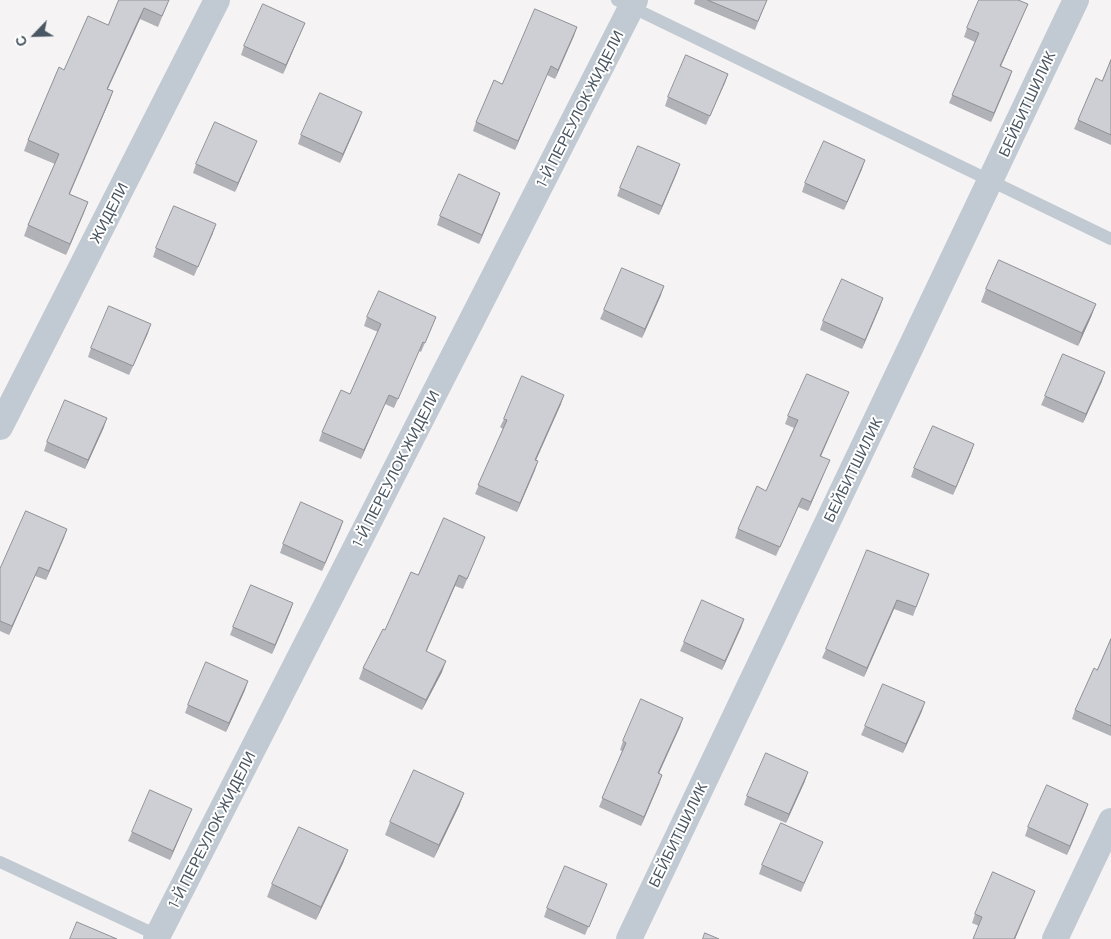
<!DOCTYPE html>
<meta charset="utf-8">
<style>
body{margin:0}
#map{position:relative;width:1111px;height:939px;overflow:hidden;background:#f5f3f3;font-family:Barlow,sans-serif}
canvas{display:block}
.north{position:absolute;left:10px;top:10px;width:50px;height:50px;-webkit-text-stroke:4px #fff;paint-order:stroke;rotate:246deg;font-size:14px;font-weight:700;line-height:20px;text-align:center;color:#4a5661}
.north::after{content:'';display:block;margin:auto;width:18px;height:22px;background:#4a5661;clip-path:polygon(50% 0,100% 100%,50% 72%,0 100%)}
</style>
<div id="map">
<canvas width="1111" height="939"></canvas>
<div class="north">С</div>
</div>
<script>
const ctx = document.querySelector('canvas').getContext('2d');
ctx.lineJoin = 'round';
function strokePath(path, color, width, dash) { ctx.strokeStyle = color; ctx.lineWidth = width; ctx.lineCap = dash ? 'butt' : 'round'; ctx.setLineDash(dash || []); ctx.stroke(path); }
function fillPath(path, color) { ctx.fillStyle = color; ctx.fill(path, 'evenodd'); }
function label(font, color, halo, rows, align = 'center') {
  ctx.font = font + ' Barlow,sans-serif'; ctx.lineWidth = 4; ctx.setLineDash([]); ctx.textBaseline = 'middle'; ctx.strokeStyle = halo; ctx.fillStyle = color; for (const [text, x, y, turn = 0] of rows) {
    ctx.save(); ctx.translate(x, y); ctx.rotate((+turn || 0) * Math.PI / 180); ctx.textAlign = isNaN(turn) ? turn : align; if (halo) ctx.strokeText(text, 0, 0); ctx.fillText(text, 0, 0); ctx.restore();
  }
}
const lane = new Path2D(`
 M617,0L1111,239
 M0,862L161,937`);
const street = new Path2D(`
 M0,427L217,0
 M156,939L635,0
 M629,939L1076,0
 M1055,939L1111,821`);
const wall = new Path2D(`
 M119,0H169L158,27L140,19L108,89L113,91L109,102L70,194L88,202L66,255L24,236L28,225L55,164L24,151L28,140L64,70L108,25Z
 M695,0H767L755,30L694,4Z
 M1028,4L1001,66L1012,71L991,122L949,103L975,42L964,37L967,28Z
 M305,23L283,74L241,55L244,46Z
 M577,27L555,79L547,75L515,150L473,131L476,122L502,84Z
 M1111,60V145L1074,129L1078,120L1102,81Z
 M728,74L706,125L665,106L668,97Z
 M359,120L340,163L298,144L301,135Z
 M257,141L235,192L193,173L196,164Z
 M680,164L659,215L617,196L620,188Z
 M862,169L844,210L802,192L805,183Z
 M500,193L479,244L437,225L440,216Z
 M213,233L194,276L153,257L156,248Z
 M986,289L1096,304L1091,317L1078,346L981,302Z
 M661,295L642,338L600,319L604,310Z
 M883,298L862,349L820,330L823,321Z
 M367,317H436L421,352L419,351L394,408L385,404L361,459L319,441L322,432L350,394L378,332L364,326Z
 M148,333L129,375L88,357L91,348Z
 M1102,381L1083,423L1041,405L1045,396Z
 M845,401L821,456L826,469L808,511L798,507L776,556L735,538L738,529L766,491L794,428L785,424L788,416Z
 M561,404L536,460L535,470L517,512L475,494L503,429L500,427L504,419Z
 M104,427L85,469L44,451L47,442Z
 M971,453L953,495L911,477L914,468Z
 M343,521L322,571L280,553L283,544Z
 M67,529L46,580L35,576L9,635L0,631V569Z
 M485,537L463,589L455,586L426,651L442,672L422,710L359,679L363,668L418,575Z
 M929,574L913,616L894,609L864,677L822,658L826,649Z
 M293,603L272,654L230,635L233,627Z
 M744,619L722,670L680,651L684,642Z
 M1111,639V736L1072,719L1075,710L1097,670Z
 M245,690L226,732L185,713L188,705Z
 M922,711L903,753L861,735L865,726Z
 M683,718L659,773L662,775L659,784L641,826L599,807L622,751L620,750L623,741Z
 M805,781L786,823L744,805L747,796Z
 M464,793L459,806L434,858L385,835L390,822Z
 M1088,804L1067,855L1025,836L1028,827Z
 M192,809L170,860L128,841L132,832Z
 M348,850L343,863L316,920L267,897L272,884Z
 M819,850L801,892L759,874L762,865Z
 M607,884L585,935L544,917L547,908Z
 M1032,899L1015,939H973L979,926L972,923L975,914Z`);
const shadedWall = new Path2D(`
 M1028,4L1024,13L997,75L1000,66Z
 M144,8L140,19L103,99L107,89Z
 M305,23L301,32L283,74L286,65Z
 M577,27L574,36L555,79L558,70Z
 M551,66L547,75L515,150L518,141Z
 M1012,71L1009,80L991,122L994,113Z
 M728,74L725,83L706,125L710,116Z
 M113,91L109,102L65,204L69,194Z
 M362,112L359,120L340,163L343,154Z
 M257,141L253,150L235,192L238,183Z
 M865,160L862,169L844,210L847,202Z
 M680,164L677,173L659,215L662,206Z
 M500,193L497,202L479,244L482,235Z
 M88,202L84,213L66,255L70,244Z
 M216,224L213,233L194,276L198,267Z
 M664,286L661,295L642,338L645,329Z
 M883,298L880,307L862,349L865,340Z
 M1096,304L1091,317L1078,346L1082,333Z
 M151,324L148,333L129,375L133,366Z
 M1105,372L1102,381L1083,423L1086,414Z
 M849,392L845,401L817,465L820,456Z
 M389,395L385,404L361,459L364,450Z
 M564,395L561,404L532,469L535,460Z
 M107,418L104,427L85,469L88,460Z
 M974,444L971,453L953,495L956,487Z
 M830,460L826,469L808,511L811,502Z
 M538,461L535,470L517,512L520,503Z
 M343,521L340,530L322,571L325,563Z
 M67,529L64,538L46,580L49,571Z
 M39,567L35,576L9,635L12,626Z
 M459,575L455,586L422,662L426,651Z
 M897,600L894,609L864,677L867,668Z
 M293,603L290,612L272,654L275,645Z
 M744,619L741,628L722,670L725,661Z
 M446,661L442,672L422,710L426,700Z
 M248,681L245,690L226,732L229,723Z
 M925,702L922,711L903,753L906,744Z
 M683,718L680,727L655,782L658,773Z
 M808,772L805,781L786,823L789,814Z
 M662,775L659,784L641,826L644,817Z
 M464,793L459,806L434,858L439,845Z
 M1088,804L1085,813L1067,855L1070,846Z
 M192,809L188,818L170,860L173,851Z
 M348,850L343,863L316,920L321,907Z
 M1035,891L1015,939H1014Z`);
const building = new Path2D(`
 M119,0H169L162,16L144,8L107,89L113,91L69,194L88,202L70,244L28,225L59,154L28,140L59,67L64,70L88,16L108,25Z
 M708,0H767L758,21Z
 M979,0H1018L1028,4L1000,66L1012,71L994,113L952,95L979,33L967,28Z
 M263,4L305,23L286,65L244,46Z
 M535,9L577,27L558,70L551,66L518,141L476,122L494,80L502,84Z
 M686,55L728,74L710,116L668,97Z
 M1111,60V135L1078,120L1096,78L1102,81Z
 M320,93L362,112L343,154L301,135Z
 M215,122L257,141L238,183L196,164Z
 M824,141L865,160L847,202L805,183Z
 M638,146L680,164L662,206L620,188Z
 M459,174L500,193L482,235L440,216Z
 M174,206L216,224L198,267L156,248Z
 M999,260L1096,304L1082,333L986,289Z
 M622,268L664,286L645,329L604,310Z
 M842,279L883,298L865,340L823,321Z
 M379,291L436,317L425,343L423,342L398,399L389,395L364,450L322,432L341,390L350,394L381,324L367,317Z
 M109,306L151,324L133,366L91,348Z
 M1063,354L1105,372L1086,414L1045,396Z
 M807,374L849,392L820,456L830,460L811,502L802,498L780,547L738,529L757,486L766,491L798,420L788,416Z
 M522,376L564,395L535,460L538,461L520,503L478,485L507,420L504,419Z
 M65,400L107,418L88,460L47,442Z
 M933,426L974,444L956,487L914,468Z
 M301,502L343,521L325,563L283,544Z
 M26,511L67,529L49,571L39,567L12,626L0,621V569Z
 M444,518L485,537L467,579L459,575L426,651L446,661L426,700L363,668L383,629L385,630L411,572L418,575Z
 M867,550L929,574L916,607L897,600L867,668L826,649Z
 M251,585L293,603L275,645L233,627Z
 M702,600L744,619L725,661L684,642Z
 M1111,639V726L1075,710L1094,668L1097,670Z
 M206,662L248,681L229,723L188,705Z
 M883,684L925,702L906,744L865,726Z
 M641,699L683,718L658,773L662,775L644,817L602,798L626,743L623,741Z
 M766,753L808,772L789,814L747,796Z
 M414,770L464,793L439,845L390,822Z
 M1047,785L1088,804L1070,846L1028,827Z
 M150,790L192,809L173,851L132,832Z
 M781,823L823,842L804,883L762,865Z
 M299,827L348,850L321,907L272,884Z
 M565,866L607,884L589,927L547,908Z
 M993,872L1035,891L1014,939H973L982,917L975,914Z
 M77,922L117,939H70Z
 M705,933L719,939H703Z`);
const streetNames = [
 ["БЕЙБИТШИЛИК",1027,104,-65],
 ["1-Й ПЕРЕУЛОК ЖИДЕЛИ",580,109,-63],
 ["ЖИДЕЛИ",109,213,-63],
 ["1-Й ПЕРЕУЛОК ЖИДЕЛИ",396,469,-63],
 ["БЕЙБИТШИЛИК",853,470,-64],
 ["1-Й ПЕРЕУЛОК ЖИДЕЛИ",212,830,-63],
 ["БЕЙБИТШИЛИК",678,835,-64]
];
strokePath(lane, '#c1cad2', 12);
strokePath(street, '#c1cad2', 26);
fillPath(wall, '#b0b2b7');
fillPath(shadedWall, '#909195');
fillPath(building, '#cdcfd5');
strokePath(building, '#909195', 1);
label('15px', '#4a5661', '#fff', streetNames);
</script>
